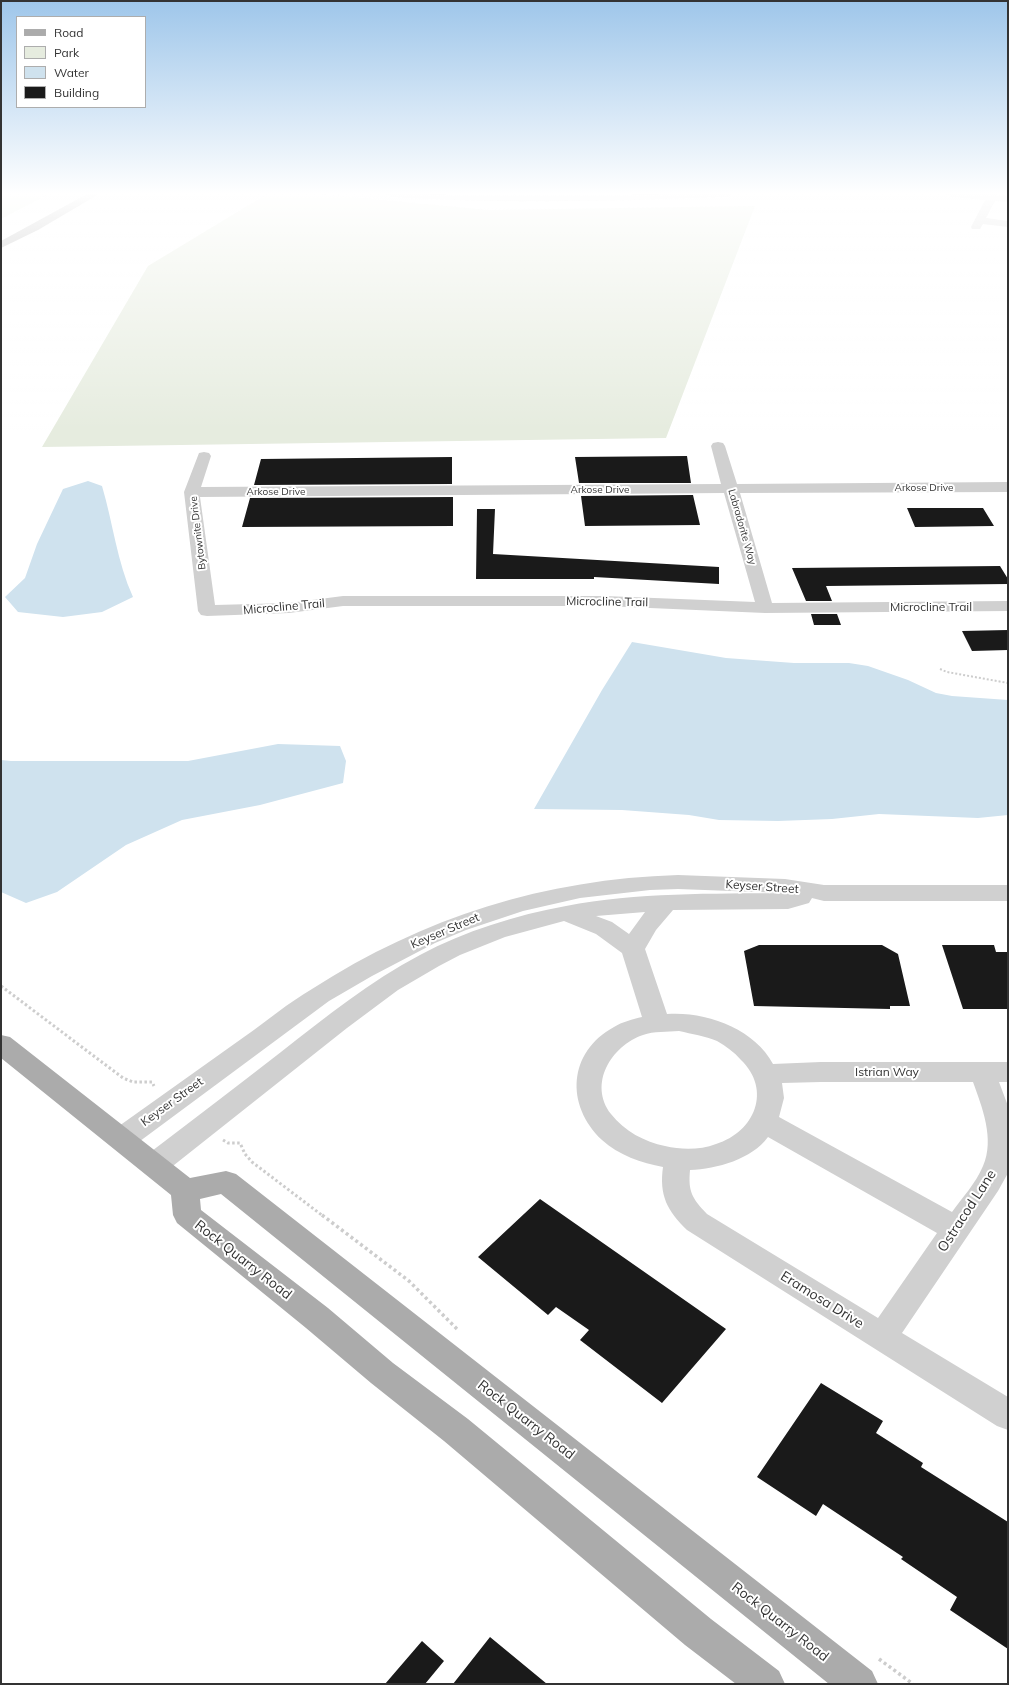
<!DOCTYPE html>
<style>
body{margin:0}
#map{position:relative;width:1009px;height:1685px;overflow:hidden;background:#fff;font-family:Mulish,sans-serif}
canvas{display:block}
.frame{position:absolute;inset:0;border:2px solid #333;pointer-events:none}
.legend{position:absolute;left:16px;top:16px;width:130px;height:92px;box-sizing:border-box;background:#fff;border:1px solid #adadad;margin:0;padding:5px 7px;list-style:none;font-size:12px;color:#333}
.legend li{display:flex;align-items:center;gap:8px;height:20px}
.legend b{width:20px;border:1px solid #adadad}
</style>
<div id="map">
<canvas width="1009" height="1685"></canvas>
<div class="frame"></div>
<ul class="legend">
<li><b style="height:5px;background:#ababab"></b>Road</li>
<li><b style="height:11px;background:#e6ecdf"></b>Park</li>
<li><b style="height:11px;background:#cfe2ee"></b>Water</li>
<li><b style="height:11px;background:#1a1a1a"></b>Building</li>
</ul>
</div>
<script>
const ctx = document.querySelector('canvas').getContext('2d');
ctx.lineJoin = 'round';
function fillPath(path, color) { ctx.fillStyle = color; ctx.fill(path, 'evenodd'); }
function strokePath(path, color, width, dash) { ctx.strokeStyle = color; ctx.lineWidth = width; ctx.lineCap = dash ? 'butt' : 'round'; ctx.setLineDash(dash || []); ctx.stroke(path); }
function label(font, color, halo, rows, align = 'center') {
  ctx.font = font + ' Mulish,sans-serif'; ctx.lineWidth = 4; ctx.setLineDash([]); ctx.textBaseline = 'middle'; ctx.strokeStyle = halo; ctx.fillStyle = color; for (const [text, x, y, turn = 0] of rows) {
    ctx.save(); ctx.translate(x, y); ctx.rotate((+turn || 0) * Math.PI / 180); ctx.textAlign = isNaN(turn) ? turn : align; if (halo) ctx.strokeText(text, 0, 0); ctx.fillText(text, 0, 0); ctx.restore();
  }
}
const green = new Path2D(`
 M1,194H49L1,219Z
 M267,194H321L488,210L755,206L666,438L42,447L148,266Z`);
const water = new Path2D(`
 M88,481L102,486C113,523 117,562 133,597L102,612L63,617L18,612L5,597L25,578L37,544L63,489Z
 M632,642L726,658L794,663H849L868,666L908,680L936,693L952,696L1008,700V815L978,818L879,814L832,819L778,821L719,820L689,815L622,810L534,809L602,690Z
 M278,744L340,746L346,761L343,783L260,805L182,820L126,845L57,892L26,903L1,892V760L11,761H188Z`);
const building = new Path2D(`
 M687,456L691,483H579L575,457Z
 M452,457V484L254,485L261,459Z
 M693,495L700,525L585,526L581,496Z
 M453,497V526L242,527L250,498Z
 M907,508H983L994,526L915,527Z
 M477,509H495L493,554L719,567V584L594,577V579H476Z
 M1000,566L1008,579V584L826,586L832,601H806L792,568Z
 M811,614H837L841,625H814Z
 M1008,630V650L972,651L962,631Z
 M759,945H882L898,954L910,1006H890V1009L754,1006L744,951Z
 M942,945H994L996,952H1008V1009H963Z
 M540,1199L726,1329L662,1403L580,1340L589,1330L556,1307L548,1315L478,1257Z
 M821,1383L883,1421L876,1433L923,1463L921,1467L1008,1522V1649L950,1610L957,1597L901,1559L903,1557L823,1504L816,1516L757,1477Z
 M490,1637L547,1684H453Z
 M422,1641L444,1661L425,1684H385Z`);
const pathFar2 = new Path2D(`
 M940,669L947,672L1008,683`);
const pathFar1 = new Path2D(`
 M1,986L123,1078L133,1082H152L154,1086
 M223,1140L228,1143H240L245,1154L252,1162L323,1216`);
const path = new Path2D(`
 M322,1215L409,1281L458,1330
 M879,1659L913,1684`);
const minor = new Path2D(`
 M385,194L517,195L733,194L728,197C615,201 503,204 390,197Z
 M945,194H998V195L1008,196V202L995,201L986,218L1008,221V227L983,224L980,229H972L971,227L985,200L950,197Z
 M718,442L723,443L725,446L737,484L1008,482V492L740,493L772,603L1008,601V611L765,613L604,606H343L289,613L207,616L201,615L198,611L184,492L199,453L204,452L209,453L211,456L201,487L721,484L711,446L713,443ZM724,493L755,602L604,596H343L289,603L215,605L200,497Z
 M678,875L785,879L824,885H1008V901H824L812,898L809,903L788,909L673,910L656,930L645,949L667,1014C705,1011 754,1028 773,1064L821,1062H1008V1082H999L1008,1106V1173L998,1191L902,1333L1008,1397V1430L997,1426L687,1230C667,1211 659,1195 663,1167C642,1163 618,1155 602,1140C565,1105 568,1052 614,1027C622,1022 633,1019 642,1017L622,953L596,934L564,921L505,937L460,955L439,966L398,990L347,1028L164,1173L154,1176L144,1173L140,1165L144,1157C190,1122 236,1087 281,1052C326,1017 370,981 420,955C465,931 516,915 566,906C637,892 712,894 785,893L678,889L650,890L580,898L523,911L466,930L435,943L372,976L329,1001L132,1147L122,1150L112,1147L108,1139L112,1131C156,1100 200,1068 244,1037C267,1021 288,1003 312,989C424,917 545,879 678,875ZM645,912L629,934L612,922L596,916ZM679,1031C692,1034 705,1036 717,1041C726,1046 734,1052 741,1060C772,1090 755,1132 716,1144C700,1150 682,1150 665,1146C645,1142 624,1131 611,1114C588,1084 611,1046 643,1035C654,1031 667,1032 679,1031ZM821,1082H973C982,1107 995,1139 983,1166C976,1183 962,1198 952,1212L779,1117L784,1098L782,1083ZM768,1137L937,1233L878,1318L707,1214C692,1198 688,1192 690,1170C717,1169 752,1159 768,1137Z`);
const major = new Path2D(`
 M87,194H99L38,230L1,248V241Z
 M1,1035L10,1037L190,1178L226,1171L236,1174L872,1671L878,1684H829L221,1194L200,1199L201,1210L328,1308L393,1363L468,1419L711,1619L779,1671L785,1684H736L685,1645L444,1441L371,1383L306,1328L177,1223L173,1215L171,1195L1,1058Z`);
const farStreetnames = [
 ["Arkose Drive",924,488],
 ["Arkose Drive",600,490],
 ["Arkose Drive",276,492],
 ["Labradorite Way",742,527,74],
 ["Bytownite Drive",198,533,-97]
];
const streetNames = [
 ["Microcline Trail",607,602,1],
 ["Microcline Trail",284,607,-5],
 ["Microcline Trail",931,607],
 ["Keyser Street",762,887,4],
 ["Keyser Street",445,931,-23],
 ["Istrian Way",887,1072],
 ["Keyser Street",172,1102,-36]
];
const nearStreetnames = [
 ["Ostracod Lane",967,1211,-57],
 ["Rock Quarry Road",243,1260,38],
 ["Eramosa Drive",822,1300,32],
 ["Rock Quarry Road",526,1420,38],
 ["Rock Quarry Road",780,1622,38]
];
fillPath(green, '#e6ecdf');
fillPath(water, '#cfe2ee');
fillPath(building, '#1a1a1a');
strokePath(pathFar2, '#cdcdcd', 2, [2, 2]);
strokePath(pathFar1, '#cdcdcd', 3, [2.5, 2.5]);
strokePath(path, '#cdcdcd', 3.5, [3, 3]);
fillPath(minor, '#d0d0d0');
fillPath(major, '#ababab');
const sky = ctx.createLinearGradient(0, 0, 0, 430);
sky.addColorStop(0, '#9ec6ea');
sky.addColorStop(0.45, '#fff');
sky.addColorStop(1, '#ffffff00');
ctx.fillStyle = sky;
ctx.fillRect(0, 0, 1009, 430);
label('10px', '#333', '#fff', farStreetnames);
label('12px', '#333', '#fff', streetNames);
label('14px', '#333', '#fff', nearStreetnames);
</script>
